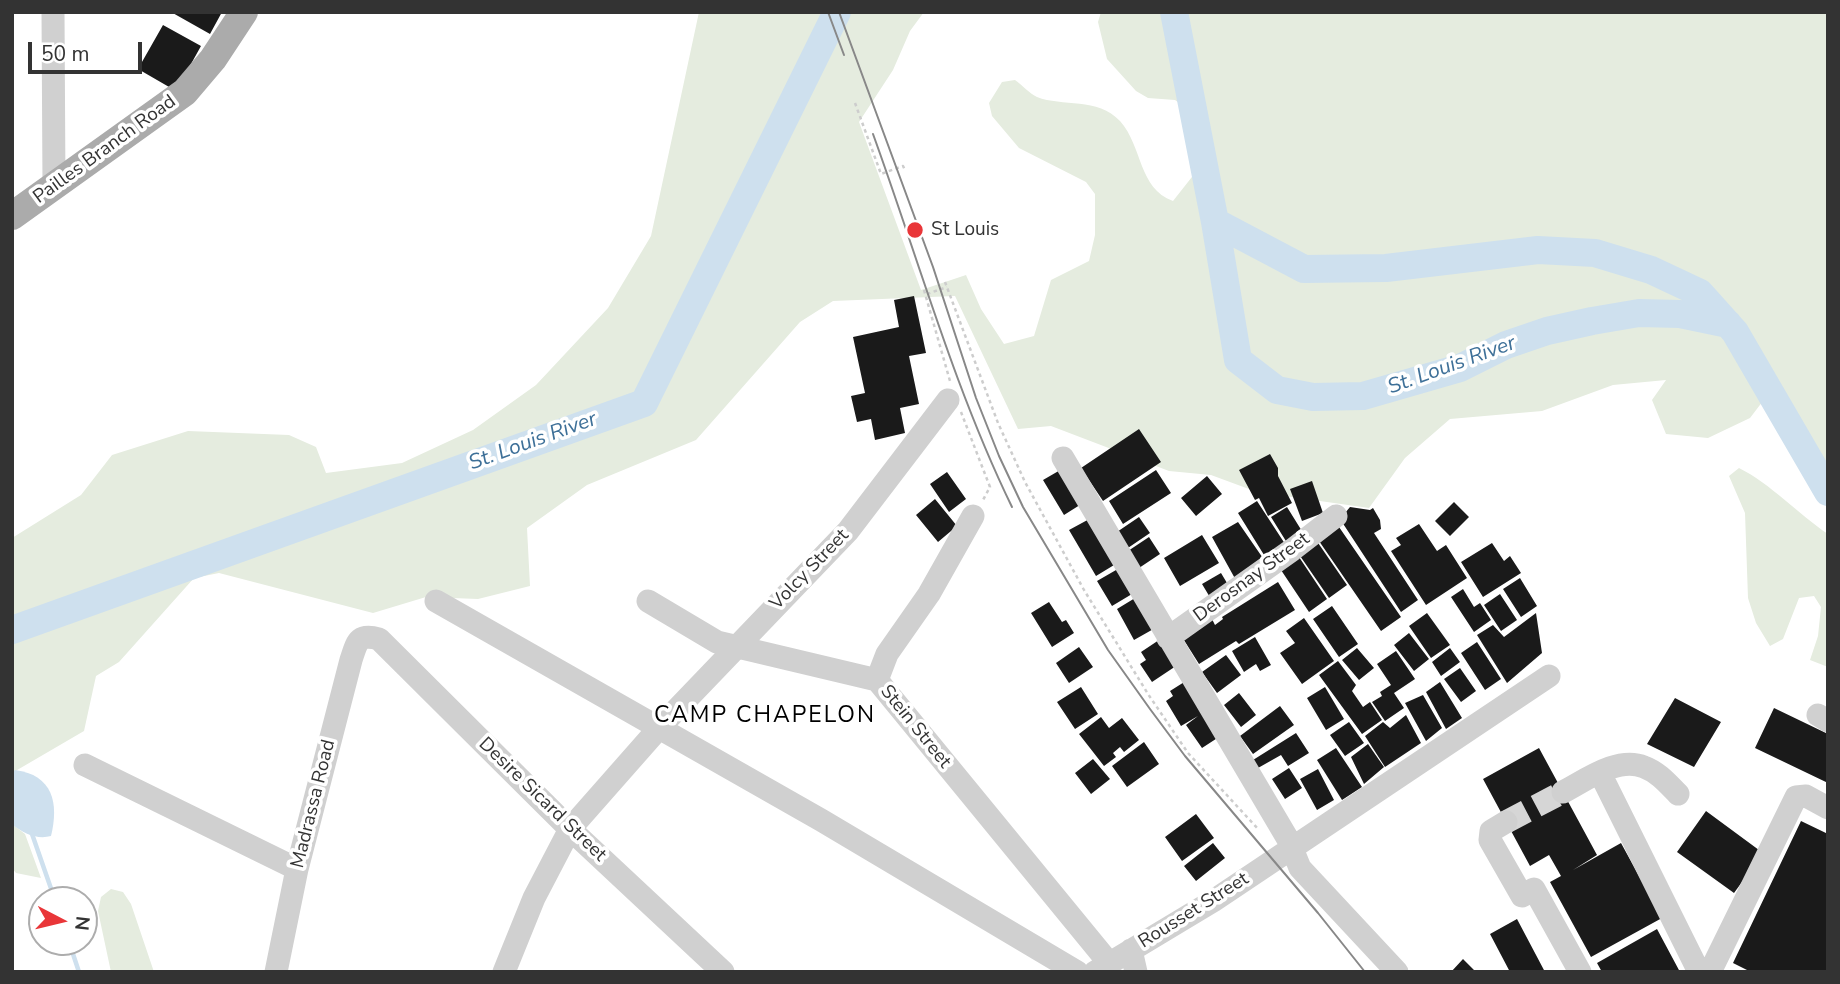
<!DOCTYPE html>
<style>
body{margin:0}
#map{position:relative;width:1840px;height:984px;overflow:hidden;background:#fff;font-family:"Nunito Sans",sans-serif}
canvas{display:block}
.frame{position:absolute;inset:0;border:14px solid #333;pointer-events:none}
.north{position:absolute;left:28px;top:886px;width:70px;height:70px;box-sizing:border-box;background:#fff;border:2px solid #adadad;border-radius:50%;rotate:97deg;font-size:19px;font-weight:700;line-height:28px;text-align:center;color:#333}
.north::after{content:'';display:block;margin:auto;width:24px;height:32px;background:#e93639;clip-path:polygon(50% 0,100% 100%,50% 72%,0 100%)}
.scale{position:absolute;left:28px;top:42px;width:114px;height:32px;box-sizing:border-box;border:4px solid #333;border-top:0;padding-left:9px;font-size:21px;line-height:24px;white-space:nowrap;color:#333;-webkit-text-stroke:5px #fff;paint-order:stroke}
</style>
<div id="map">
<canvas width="1840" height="984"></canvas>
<div class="frame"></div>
<div class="north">N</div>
<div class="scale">50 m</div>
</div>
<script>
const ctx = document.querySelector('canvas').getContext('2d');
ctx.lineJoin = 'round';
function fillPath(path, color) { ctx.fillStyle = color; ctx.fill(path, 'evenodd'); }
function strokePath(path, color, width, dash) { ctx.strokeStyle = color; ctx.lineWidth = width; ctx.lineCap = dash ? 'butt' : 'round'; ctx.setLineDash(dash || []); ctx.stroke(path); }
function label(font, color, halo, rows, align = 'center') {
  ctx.font = font + ' "Nunito Sans",sans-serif'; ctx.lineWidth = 7; ctx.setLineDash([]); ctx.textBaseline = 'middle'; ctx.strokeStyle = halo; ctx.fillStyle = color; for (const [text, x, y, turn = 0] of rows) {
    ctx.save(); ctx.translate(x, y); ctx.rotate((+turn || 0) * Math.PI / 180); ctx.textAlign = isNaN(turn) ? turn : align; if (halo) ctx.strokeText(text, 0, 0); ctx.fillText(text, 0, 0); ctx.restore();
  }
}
const green = new Path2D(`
 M699,12H924L910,31L893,70L859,122L921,290L966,275L981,309L1004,344L1034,336L1051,280L1089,261L1095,235V194L1086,182L1019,148L992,116L989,103L1002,82L1015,80C1022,85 1030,94 1037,97C1062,107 1098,97 1120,121C1143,147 1138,188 1173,201L1199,168L1198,117L1175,100L1148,98L1136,91L1107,59L1098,22L1101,12H1828V464L1788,410L1766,397L1750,418L1708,438L1666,434L1652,400L1666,380L1613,385L1542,411L1450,419L1405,458L1369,508L1257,492L1211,475L1169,471L1051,426L1018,429L955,296L833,301L800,322L696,440L587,485L527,528L530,586L478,599L426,597L373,613L219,573L194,578L119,662L96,676L84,731L12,773V538L81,495L112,455L188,431L289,435L316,447L326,473L402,463L473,430L536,385L608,308L651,236Z
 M1739,468C1771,484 1798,514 1828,534V667L1810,660L1818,636L1821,607L1814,596L1799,598L1783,639L1770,646L1756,623L1748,598L1745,513L1729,476Z
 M12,824L25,834L41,878L16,873L12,868Z
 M111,889L123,892L131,904L154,972H111L98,911L101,897Z`);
const water = new Path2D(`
 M15,770C53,775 59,803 51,836C37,840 22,833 12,824V773Z`);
const stream = new Path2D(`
 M31,831L55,900
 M69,942L79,972`);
const river = new Path2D(`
 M1174,12L1215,222L1304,269L1386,268L1538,250L1595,253L1651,270L1700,293L1735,332L1828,492
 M1215,222L1238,360L1277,390L1313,397L1363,396L1460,368L1506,345L1547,331L1592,321L1639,313L1680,314L1728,324
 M12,630L644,403L837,12`);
const building = new Path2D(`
 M171,12H222L210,34Z
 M163,25L201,46L176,91L138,69Z
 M914,296L926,353L909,356L919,404L900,408L905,433L875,440L871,419L857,422L851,396L865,393L853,337L899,327L894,300Z
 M1139,429L1161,462L1103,501L1081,468Z
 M1270,454L1278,468V476L1292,503L1268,516L1259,498L1255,500L1239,470Z
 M1062,469L1083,503L1064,515L1043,480Z
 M1156,470L1171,493L1123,524L1109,501Z
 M947,472L966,499L949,512L930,484Z
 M1207,476L1222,494L1196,516L1181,498Z
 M1312,481L1323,513L1302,521L1290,489Z
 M935,499L957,526L938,542L916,515Z
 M1257,501L1289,550L1269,563L1238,513Z
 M1454,502L1469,517L1450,536L1435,521Z
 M1287,507L1305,536L1289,546L1271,517Z
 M1350,507L1370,510L1373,508L1380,520L1381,529L1374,533L1418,600L1401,612L1340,519Z
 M1093,517L1119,562L1096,576L1069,530Z
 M1139,517L1150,533L1122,552L1111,536Z
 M1238,522L1267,564L1238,584L1212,537Z
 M1419,524L1437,551L1446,545L1467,578L1426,605L1391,551L1401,545L1396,538Z
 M1339,527L1401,617L1381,631L1319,541Z
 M1202,535L1219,563L1180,586L1164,558Z
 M1149,537L1160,554L1133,572L1122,555Z
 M1314,537L1347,585L1329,598L1296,550Z
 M1492,543L1504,561L1510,556L1521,573L1483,597L1461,562Z
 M1297,554L1327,599L1309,612L1279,567Z
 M1123,566L1137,591L1112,606L1097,581Z
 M1221,573L1230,588L1211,599L1202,584Z
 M1520,578L1537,606L1521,617L1503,589Z
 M1278,582L1295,610L1239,644L1236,641L1199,664L1182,637L1212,619L1215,625L1223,619L1222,617Z
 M1463,589L1474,607L1480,603L1491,620L1474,632L1451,597Z
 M1500,594L1517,620L1501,631L1484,605Z
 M1140,595L1157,627L1134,640L1117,609Z
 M1049,602L1062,622L1066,620L1074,633L1052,647L1031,613Z
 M1332,606L1358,644L1339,657L1313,619Z
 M1427,613L1450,645L1431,658L1409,626Z
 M1536,613L1542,653L1507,683L1477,635L1493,625L1504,637Z
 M1304,618L1334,661L1302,684L1280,653L1295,643L1286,631Z
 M1409,633L1429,659L1414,671L1394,645Z
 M1255,637L1271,665L1260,671L1256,664L1244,672L1232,651Z
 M1162,638L1179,664L1152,682L1140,664L1146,660L1141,652Z
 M1477,642L1501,679L1485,690L1461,653Z
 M1079,647L1093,667L1069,683L1056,663Z
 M1357,648L1374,668L1359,680L1342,660Z
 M1450,648L1460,662L1441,676L1432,662Z
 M1396,651L1415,679L1394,693L1404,708L1385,721L1372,702L1382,696L1380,692L1391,685L1377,664Z
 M1226,655L1241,675L1217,693L1202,672Z
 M1338,661L1356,685L1352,691L1363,707L1370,702L1382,720L1362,734L1319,675Z
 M1460,668L1476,691L1461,702L1444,679Z
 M1189,679L1222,735L1202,748L1186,725L1198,716L1181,726L1166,701L1173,696L1170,691Z
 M1440,682L1462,718L1446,729L1426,692Z
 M1081,687L1098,714L1075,729L1057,702Z
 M1325,687L1344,719L1326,730L1307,698Z
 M1239,693L1256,715L1241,727L1224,705Z
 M1423,695L1442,728L1426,741L1405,703Z
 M1675,698L1721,722L1694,767L1647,744Z
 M1280,706L1294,725L1253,754L1240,736Z
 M1774,708L1828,734V783L1755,748Z
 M1406,715L1421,743L1385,767L1365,736L1383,722L1390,728Z
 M1101,717L1109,728L1122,718L1139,740L1124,752L1120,747L1113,753L1116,757L1104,766L1079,734Z
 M1349,722L1364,743L1345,756L1330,735Z
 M1296,733L1309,753L1288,766L1281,755L1258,768L1253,760Z
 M1144,742L1159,764L1127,787L1112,766Z
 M1368,744L1384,767L1364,784L1351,757Z
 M1336,748L1362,787L1342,800L1317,760Z
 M1539,748L1597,855L1573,870L1621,843L1662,918L1591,957L1550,882L1561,876L1549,855L1530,866L1483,779Z
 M1093,759L1110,779L1091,794L1075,773Z
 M1289,768L1302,788L1285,799L1272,779Z
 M1318,769L1334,800L1317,810L1300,779Z
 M1706,811L1763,853L1734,893L1677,852Z
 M1196,814L1214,838L1182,861L1165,837Z
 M1801,821L1828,834V972H1751L1733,963Z
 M1213,843L1225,858L1196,881L1184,866Z
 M1517,919L1545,972H1510L1490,934Z
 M1657,929L1680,972H1602L1597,963Z
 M1463,959L1476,972H1451Z`);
const minorTunnel = new Path2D(`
 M1506,822L1563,792`);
const path = new Path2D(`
 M855,103L881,174L903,166L905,170
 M945,282L998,423L1025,482L1084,590L1148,694L1188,753L1259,830
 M924,290L950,381
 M927,294L947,287
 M961,412L990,487L983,500`);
const minor = new Path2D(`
 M53,12L54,187
 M1063,458L1289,841L1300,868L1397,972
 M436,601L821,820L1077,972
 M648,601L717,642L877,680L1109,963
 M1168,638L1292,550L1336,516
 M877,680L887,654L929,594L973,516
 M1818,715L1828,721
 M85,765L297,869
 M1600,773L1699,972
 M1563,792C1586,780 1618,756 1644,767C1658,772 1668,784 1678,794
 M1506,822L1491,831L1490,840L1522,896L1534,889L1580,972
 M1131,950L1136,972
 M276,972L297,869L351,660C357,642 358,633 379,639L570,829L723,972
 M504,972L534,898L570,829L659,728L848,531L948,400
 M1095,972L1213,901L1549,676
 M1710,972L1796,797L1806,796L1828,808`);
const major = new Path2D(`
 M12,216L185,92L213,59L244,12`);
const tram = new Path2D(`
 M828,12L844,55
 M839,12L933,267L976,398L999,456L1023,507L1108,650L1150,709L1185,756L1318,913L1365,972
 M873,134C918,258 954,388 1012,507`);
const markers = [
 [915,230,9,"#e93639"]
];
const streetNames = [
 ["Pailles Branch Road",105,150,-36],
 ["Volcy Street",810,570,-46],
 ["Derosnay Street",1252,578,-36],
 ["Stein Street",915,727,51],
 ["Desire Sicard Street",542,800,44],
 ["Madrassa Road",314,804,-76],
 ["Rousset Street",1194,911,-32]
];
const poiNames = [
 ["St Louis",931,230]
];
const waterNames = [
 ["St. Louis River",1452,366,-20],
 ["St. Louis River",533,442,-20]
];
const quarterNames = [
 ["CAMP CHAPELON",765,716]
];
fillPath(green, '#e5ecdf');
fillPath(water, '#cee0ee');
strokePath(stream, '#cee0ee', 4.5);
strokePath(river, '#cee0ee', 28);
fillPath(building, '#1a1a1a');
strokePath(minorTunnel, '#d6d6d6', 23, [23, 11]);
strokePath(path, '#cdcdcd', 2.5, [3.5, 3.5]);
strokePath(minor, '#d0d0d0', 23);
strokePath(major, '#ababab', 28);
strokePath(tram, '#888', 2);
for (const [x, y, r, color] of markers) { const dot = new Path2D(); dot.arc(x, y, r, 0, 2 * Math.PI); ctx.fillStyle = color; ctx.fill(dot); strokePath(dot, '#fff', 2.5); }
label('19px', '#333', '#fff', streetNames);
label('19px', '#333', '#fff', poiNames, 'left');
label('italic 21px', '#3e7098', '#fff', waterNames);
ctx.letterSpacing = '2px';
label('23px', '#000', '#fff', quarterNames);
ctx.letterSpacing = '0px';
</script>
